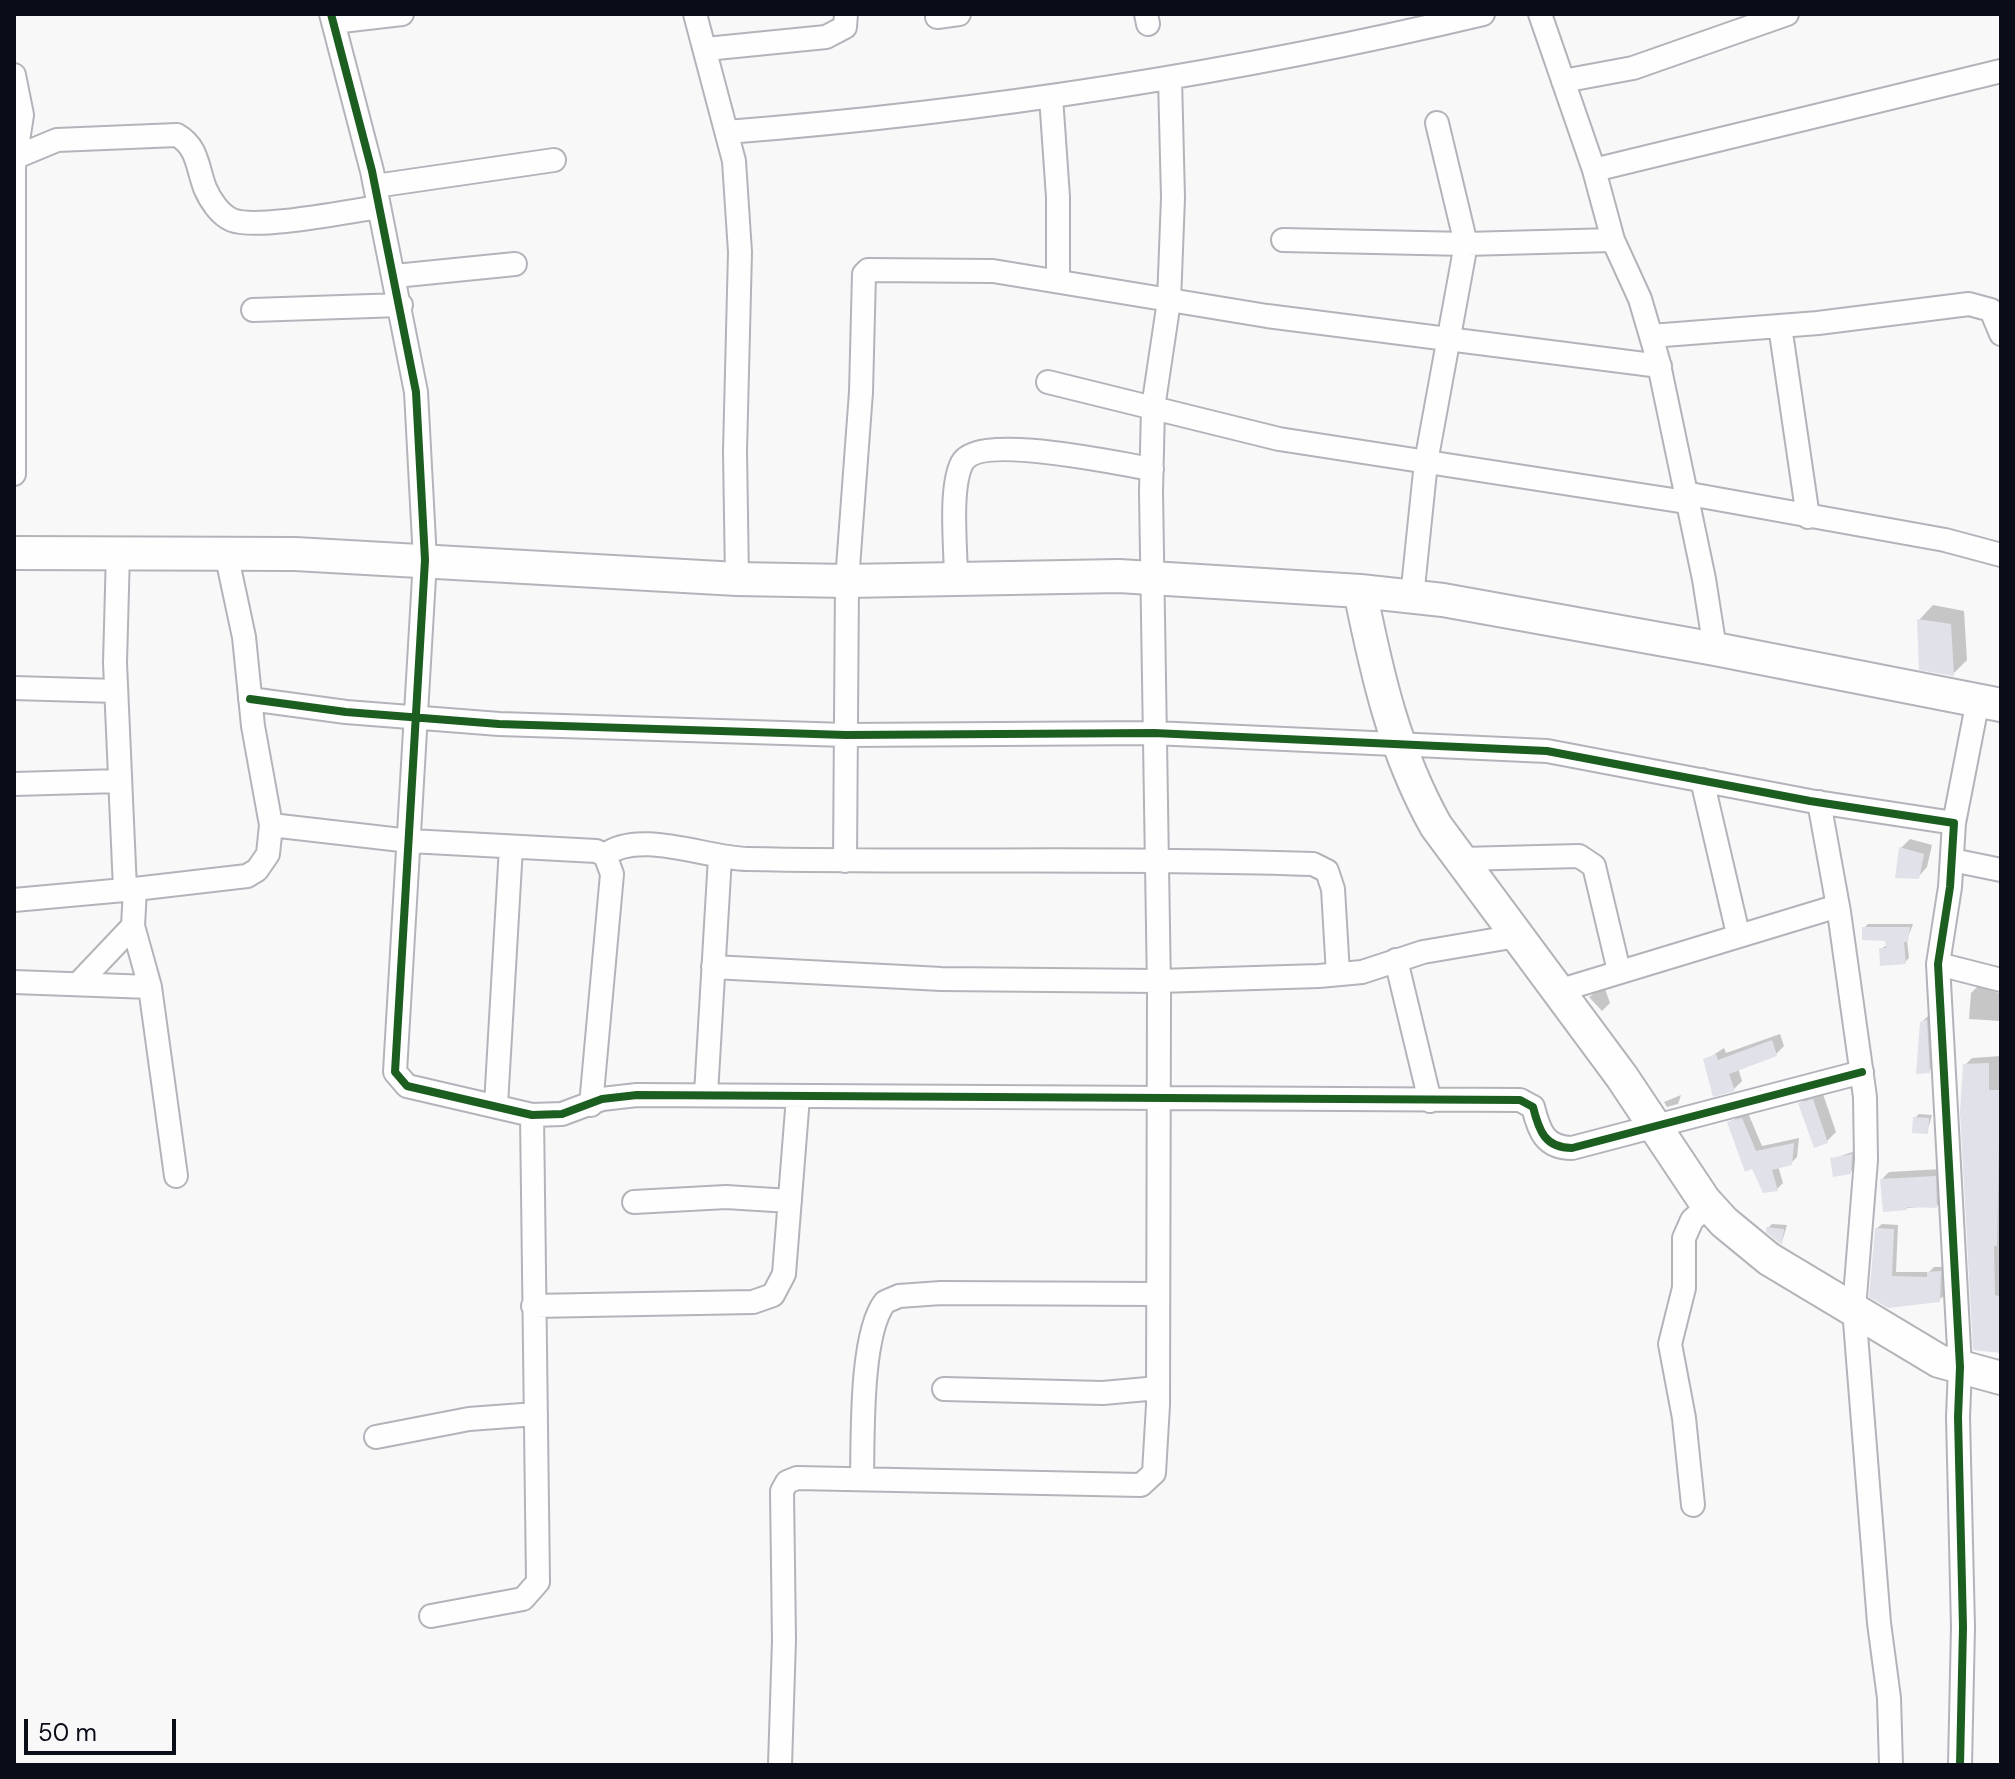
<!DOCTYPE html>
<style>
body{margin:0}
#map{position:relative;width:2015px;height:1779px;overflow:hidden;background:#f8f8f8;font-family:"DM Sans",sans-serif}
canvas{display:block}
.frame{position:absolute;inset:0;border:16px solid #0a0c17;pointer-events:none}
.scale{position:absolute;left:24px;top:1719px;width:152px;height:36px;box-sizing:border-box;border:4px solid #0a0c17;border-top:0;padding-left:10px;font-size:24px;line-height:28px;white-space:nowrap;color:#0a0c17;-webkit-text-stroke:6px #f8f8f8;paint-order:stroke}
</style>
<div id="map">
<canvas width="2015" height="1779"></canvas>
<div class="frame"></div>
<div class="scale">50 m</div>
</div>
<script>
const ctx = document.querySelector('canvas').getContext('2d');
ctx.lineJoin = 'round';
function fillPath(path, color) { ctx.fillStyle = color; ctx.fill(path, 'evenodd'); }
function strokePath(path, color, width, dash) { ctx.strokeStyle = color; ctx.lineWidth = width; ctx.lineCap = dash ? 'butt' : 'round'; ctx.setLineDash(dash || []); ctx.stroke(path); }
const shadow = new Path2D(`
 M1933,605L1964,611L1967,660L1953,674L1919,620Z
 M1910,839L1932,845L1927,867L1918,877L1901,848Z
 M1868,924H1913L1907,940L1909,958L1905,962L1881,949L1887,945V939L1864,928Z
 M1604,986L1610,1003L1602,1011L1589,997Z
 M1978,986L2001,994V1021L1969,1019L1971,993Z
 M1930,1014L1937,1063L1929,1071L1922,1022Z
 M1780,1034L1784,1046L1776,1054L1738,1068L1742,1081L1734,1089L1706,1060L1724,1048L1726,1053Z
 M2001,1056V1350L1965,1065L1972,1058Z
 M1822,1091L1836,1132L1827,1141L1800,1104L1809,1095Z
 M1681,1095L1678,1104L1667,1107L1664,1102Z
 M1748,1113L1762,1146L1799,1138L1797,1157L1791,1163L1778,1166L1783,1183L1777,1189L1729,1122Z
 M1919,1114L1932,1115L1927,1132L1915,1118Z
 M1855,1151L1854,1168L1850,1173L1832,1159Z
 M1942,1169L1944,1199L1937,1206L1906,1208L1882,1179L1889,1172Z
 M1772,1224L1787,1225L1782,1242L1768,1228Z
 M1882,1224L1898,1225L1896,1272H1929L1934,1267H1945V1295L1939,1300L1888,1306L1876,1229Z`);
const building = new Path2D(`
 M1917,619L1951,624L1954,676L1919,670Z
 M1899,847L1924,854L1919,879L1895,878Z
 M1862,927H1910L1908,942H1904L1906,964L1880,966L1879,948H1886L1885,941L1862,940Z
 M1927,1020L1930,1073L1916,1074L1920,1022Z
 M1772,1040L1777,1056L1729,1074L1735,1091L1713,1097L1703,1059L1716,1054L1718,1060Z
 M1989,1063V1090H2000L1997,1246H1994L1995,1295L2001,1297V1353L1973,1350L1960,1113L1963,1064Z
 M1813,1099L1828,1143L1814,1148L1798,1103Z
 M1913,1117L1929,1118L1928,1134L1912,1133Z
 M1742,1118L1756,1151L1794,1143L1792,1165L1772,1170L1778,1191L1763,1193L1752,1169L1745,1172L1727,1122Z
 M1852,1154L1851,1174L1833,1177L1830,1158Z
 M1936,1176L1937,1208L1907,1207V1210L1883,1212L1880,1179Z
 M1766,1227L1784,1229L1782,1245L1766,1232Z
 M1875,1228L1894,1229L1892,1276L1927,1277V1272L1941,1271L1940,1302L1888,1308L1869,1297Z`);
const street = new Path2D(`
 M331,14L372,171L416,392L425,560L395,1072L407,1086L532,1115L562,1114L602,1099L637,1095L1520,1100L1533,1107C1539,1131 1545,1148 1572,1148L1862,1072
 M695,14L734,161L740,252L735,451L737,579
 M1146,14L1148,24
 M1540,14L1594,170L1613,240L1640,299L1658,360L1704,579L1715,649
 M937,17L959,14
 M333,22L402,14
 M706,49L826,37L845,27L846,14
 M14,75L22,115L14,167V474
 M1563,81L1633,68L1787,14
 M1051,97L1058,197V281
 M727,132C982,112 1235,73 1483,14
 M16,157L57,140L177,135C198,147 197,167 205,188C210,200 220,215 232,220C257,230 349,211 379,207
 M1594,170L2001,71
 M375,186L554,160
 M1283,240L1466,244L1613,240
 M395,276L515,264
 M253,310L401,305
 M1780,326L1808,517
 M1651,336L1818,323L1969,304L1991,310L2001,334
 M1048,382L1279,439L1686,502
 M1684,493L1945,540L2001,555
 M118,552L115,663L125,889
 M956,579C956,549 949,489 962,463C979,432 1119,464 1152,469
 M1412,597L1426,462L1466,244L1437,123
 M14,688L116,691
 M250,699L346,712L499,724L846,735L1154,733L1547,751L1810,801L1954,823L1950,887L1938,964L1960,1367L1958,1417L1963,1627L1960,1765
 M1702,780L1738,934
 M14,784L120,781
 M1819,802L1839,912L1865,1097L1866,1160L1854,1309L1879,1623L1889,1698L1891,1765
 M1954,823L1978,700
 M271,825L410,841L596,851L605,855L612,874L591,1105
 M605,855C639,829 706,858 747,859C936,863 1124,857 1313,864L1327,871L1333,889L1338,974
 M1461,859L1579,856L1594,866L1619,971
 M1952,860L2001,870
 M845,861L847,581L861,392L864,274L868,270L993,271L1267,316L1660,366
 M14,900L135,889
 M1396,960L1430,1101
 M1938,964L2001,980
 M713,967L941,979L1159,981L1319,976L1362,972L1423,952L1517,936
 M14,982L150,987
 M78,984L133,926
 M1558,991L1838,906
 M706,1094L720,857
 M496,1105L511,847
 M176,1176L150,987L133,926L135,889L247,876L257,870L268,854L271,825L253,726L244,637L226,553
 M634,1202L726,1197L790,1201
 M533,1306L753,1302L773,1295L784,1274L798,1097
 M944,1389L1103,1393L1158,1388
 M376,1437L469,1419L536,1414
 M862,1479C863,1437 860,1334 885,1302L899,1296L941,1293L1157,1294
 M1693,1505L1684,1418L1670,1344L1684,1288V1238L1692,1220L1709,1205
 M431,1616L523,1599L538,1582L532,1115
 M780,1765L784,1640L782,1491L787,1482L797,1478L1141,1485L1154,1473L1158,1405L1159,989L1151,492L1153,408L1169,301L1173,198L1170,78`);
const secondary = new Path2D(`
 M14,553L295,554L737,579L847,581L1119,576L1360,591L1443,600L1715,649L2001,705
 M1360,591C1377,674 1394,751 1436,826L1622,1077L1704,1200L1724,1222L1769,1259L1939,1361L2001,1378`);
const cycleway = new Path2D(`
 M331,14L372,171L416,392L425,560L395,1072L407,1086L532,1115L562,1114L602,1099L637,1095L1520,1100L1533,1107C1539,1131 1545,1148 1572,1148L1862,1072
 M250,699L346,712L499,724L846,735L1154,733L1547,751L1810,801L1954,823L1950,887L1938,964L1960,1367L1958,1417L1963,1627L1960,1765`);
fillPath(shadow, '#0003');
fillPath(building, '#e1e2e9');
strokePath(street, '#b3b4ba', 26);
strokePath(secondary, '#b3b4ba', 36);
strokePath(street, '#fefefe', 22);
strokePath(secondary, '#fefefe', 32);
strokePath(cycleway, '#1b5e20', 8);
</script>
